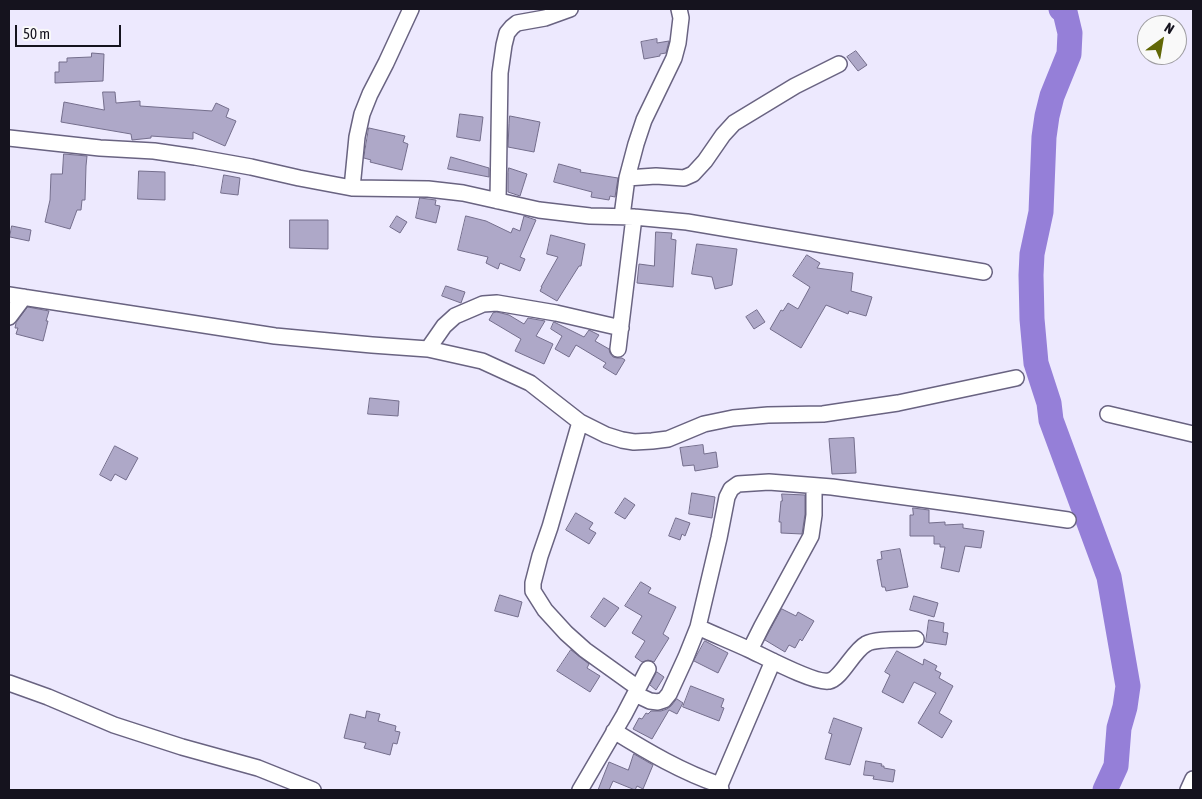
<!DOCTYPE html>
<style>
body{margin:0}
#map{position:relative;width:1202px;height:799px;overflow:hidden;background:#ede9fe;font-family:"Asap Condensed",sans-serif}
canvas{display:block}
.frame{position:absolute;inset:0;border:10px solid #15131e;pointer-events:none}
.north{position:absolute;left:1137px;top:15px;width:50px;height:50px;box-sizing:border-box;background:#f9f9f9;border:1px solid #9e9da1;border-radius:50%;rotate:32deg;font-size:14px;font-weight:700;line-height:20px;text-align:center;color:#15131e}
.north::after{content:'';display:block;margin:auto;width:18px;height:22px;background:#616706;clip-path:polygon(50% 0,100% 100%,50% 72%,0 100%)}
.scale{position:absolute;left:15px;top:25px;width:106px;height:22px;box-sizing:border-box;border:2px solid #15131e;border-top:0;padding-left:6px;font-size:15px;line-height:18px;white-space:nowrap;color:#15131e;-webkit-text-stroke:4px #f9f9f9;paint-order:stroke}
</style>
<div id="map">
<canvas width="1202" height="799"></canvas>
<div class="frame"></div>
<div class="north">N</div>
<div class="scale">50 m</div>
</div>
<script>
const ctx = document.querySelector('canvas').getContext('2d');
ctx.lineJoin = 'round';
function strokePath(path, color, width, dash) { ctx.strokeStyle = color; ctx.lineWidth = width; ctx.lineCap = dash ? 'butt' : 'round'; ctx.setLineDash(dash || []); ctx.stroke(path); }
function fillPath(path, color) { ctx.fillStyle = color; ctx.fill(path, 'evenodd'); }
const river = new Path2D(`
 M1061,9L1065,12L1070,33L1069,54L1052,96L1047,116L1044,137L1041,212L1032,254L1031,275L1032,319L1036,363L1049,403L1051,420L1109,577L1128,686L1125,707L1119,728L1116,766L1105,790`);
const building = new Path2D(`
 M657,39V43L669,41L666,53L660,54V56L644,59L641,42Z
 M856,51L867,65L858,71L847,57Z
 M92,53L104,54L103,81L55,83V72H59V62H67V58L91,57Z
 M103,92H115L116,103L140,101V106L212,111L216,103L229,109L226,117L236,121L225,146L193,132V139L151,136V138L132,140L131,134L61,122L64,102L104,110Z
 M460,114L483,117L480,141L457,137Z
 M510,116L540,122L534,152L508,147L509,124Z
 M369,128L405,136L403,142L408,144L402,170L370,162L371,160L364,158Z
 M64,154L87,156L86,166L85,200H82L81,210H77L70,229L45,222L50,200L51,174H62Z
 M451,157L489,168V177L448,169Z
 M559,164L581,170L580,172L618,178L615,197L610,196L609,200L591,197L592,192L554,182Z
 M509,168L527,174L520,196L508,192V173Z
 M139,171L165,172V200L138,199Z
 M224,175L240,178L238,195L221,193Z
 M420,198L436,200L435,205L440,206L436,223L416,218Z
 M397,216L407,222L400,233L390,227Z
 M466,216L486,221L511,233L513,228L520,231L524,216L536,220L520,257L525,259L520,271L500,263L498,269L486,263L488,257L458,250Z
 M290,220H328V249L290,248Z
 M12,226L31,230L29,241L10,237Z
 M656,232L672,233L671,239L676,240L673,287L637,283L639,264L654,266Z
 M551,235L585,244L581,266H579L557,301L540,291L542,287H541L558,257L547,254Z
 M697,244L737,249L732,285L715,289L712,277L692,274Z
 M807,255L820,263L817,268L853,273L851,291L872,297L866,316L849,311L848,314L826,305L801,348L770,329L781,310L783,311L788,303L798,309L810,287L793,276Z
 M446,286L465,292L461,303L442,296Z
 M28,307L49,311L46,321H48L43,341L16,334L18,328H15L16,323Z
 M757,310L765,322L754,329L746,317Z
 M497,312L509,315L524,324L528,318L545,321L536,336L553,344L544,364L515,351L521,339L489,320L493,313Z
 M554,322L584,337L589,330L599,335L595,341L609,349L610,353L613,357L617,358H622L625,360L616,375L603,367L606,363L576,345L569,357L555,349L562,336L551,329Z
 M370,398L399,401L398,416L368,414Z
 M854,438L856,473L832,474L829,439Z
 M703,445L704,454L716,452L718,467L695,471L694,465L683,466L680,448Z
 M115,446L138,458L126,480L115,474L111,481L100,475Z
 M692,493L715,497L712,518L689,514Z
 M782,494L805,495V514L802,534L781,533V522H779L781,501H782Z
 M625,498L635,505L625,519L615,513Z
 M913,508L929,510V523L945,522V525L963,524V528L984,531L981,548L965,546L959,572L941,568L945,547H940V544H934V536H910V515H913Z
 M576,513L593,523L589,529L596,533L589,544L566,530Z
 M676,518L690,523L685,536L682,534L680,540L669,536Z
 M900,549L908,587L886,591L885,587H882L877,560L882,559L881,552Z
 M641,582L651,588L648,593L676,607L663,634L669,638L654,662L648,660L642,662L635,657L645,641L632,633L642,616L625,606Z
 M500,595L522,602L518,617L495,611Z
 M914,596L938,603L934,617L910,610Z
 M604,598L619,608L605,627L591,617Z
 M782,609L796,616L798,612L814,621L802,641L800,639L795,648L789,645L785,652L765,640Z
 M929,620L944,623L943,632L948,633L946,645L926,642Z
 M705,641L728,653L718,673L694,661Z
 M571,650L589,664L587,668L600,676L590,692L557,671Z
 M897,651L923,665L924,659L937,666L935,670L941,673L939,678L953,686L939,713L952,721L942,738L918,723L936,693L914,682L903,703L882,692L890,675L885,672Z
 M657,672L664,677L656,690L650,685Z
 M691,686L724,699L721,707L724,708L719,721L683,707Z
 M677,699L683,703L677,714L669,710L652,739L633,729L639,718L642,719L646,713L648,714L651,711H661L667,709L671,706Z
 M367,711L380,714L378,721L396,726L395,731L400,732L397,744L393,743L390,755L364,748L366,743L344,738L350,714L365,718Z
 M834,718L862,728L850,765L825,759L832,734L829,733Z
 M634,754L653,765L643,789L637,786L635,790L613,781L609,790H598L609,762L628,770Z
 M866,761L882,764L881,766H884V768L895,770L893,782L873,779L874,776L864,775Z`);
const minor = new Path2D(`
 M9,138L100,148L154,151L195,157L251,167L299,178L352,188L428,189L463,193L539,210L590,216L634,217L687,222L984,272
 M627,178L656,176L684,178L693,174L705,161L723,135L734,123L795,86L839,64
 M352,188L357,137L362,114L370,94L386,63L411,9
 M498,201L500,73L504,45L507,33L512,27L517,23L545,18L570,9
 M622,216L627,178L636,144L644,120L674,58L678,43L681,18L679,9
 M9,295L275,336L372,345L428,349L482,361L530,383L580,422L606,435L622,440L634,442L652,441L668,439L704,424L733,418L768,415L823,414L843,411L898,403L1016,378
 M9,317L24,297
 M428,349L444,326L455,316L483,304L497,303L556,313L621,328
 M618,349L634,217
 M1108,414L1193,434
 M580,422L550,527L540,556L533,583V591L545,610L566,633L585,650L638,688
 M698,627C715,635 733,642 750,650C765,657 815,684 829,681C841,679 853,651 866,644C876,638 904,640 916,639
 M750,650L762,626L811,536L814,515V486
 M9,683L48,697L114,725L182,747L258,768L313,790
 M635,694L650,701L658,702L664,700L669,694L686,657L698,627L719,538L727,497L731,489L738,484L769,482L832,487L964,505L1068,520
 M614,731C648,752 682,772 720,785
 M580,790L624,715L648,669
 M721,790L720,785L773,661
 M1188,790L1193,779`);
strokePath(river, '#957fd8', 25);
fillPath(building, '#aea8c8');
strokePath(building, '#746e8c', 1);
strokePath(minor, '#696381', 18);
strokePath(minor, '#fff', 15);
</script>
